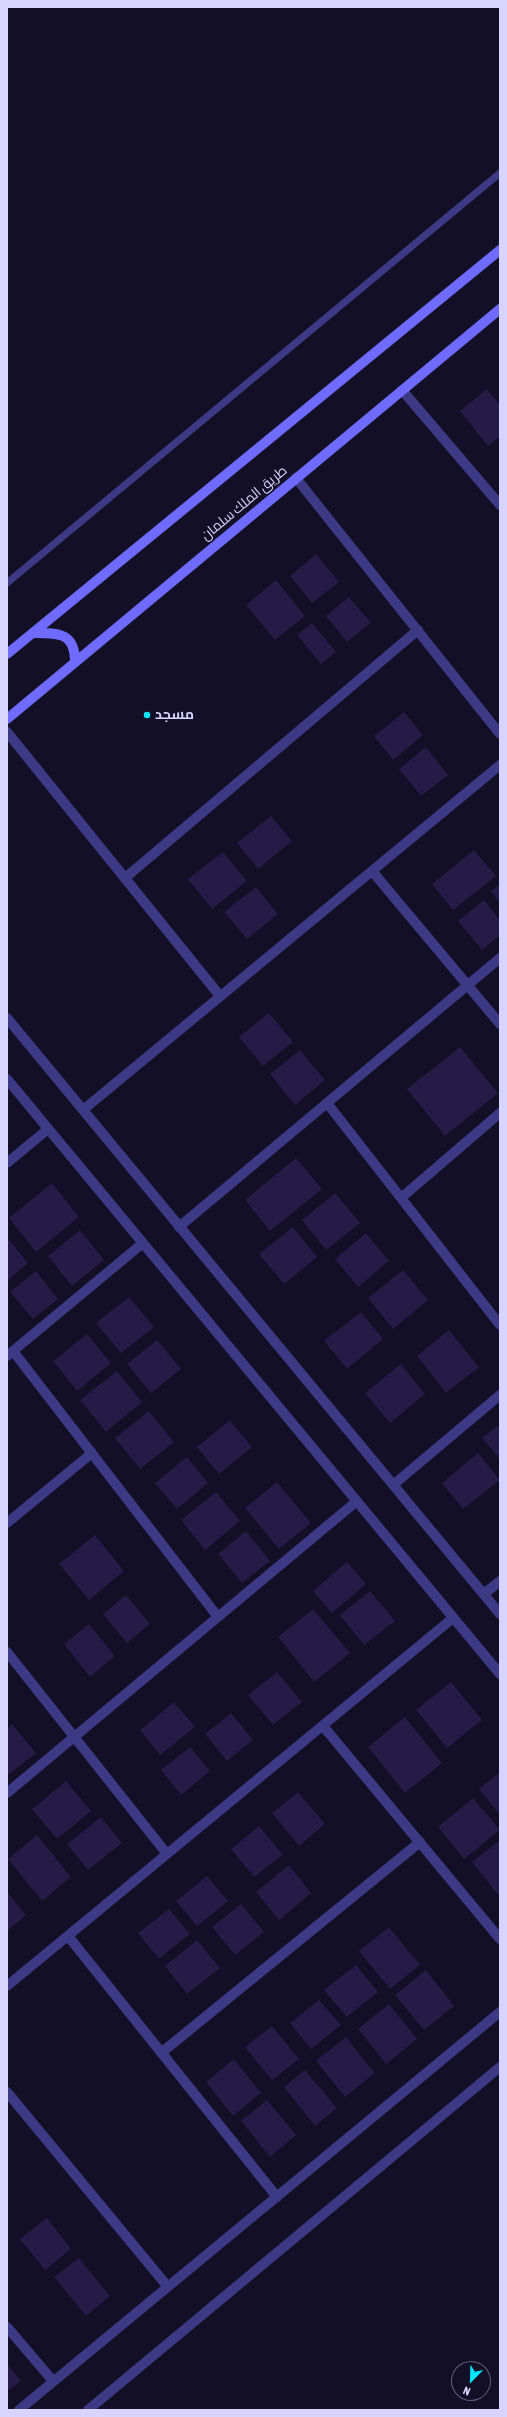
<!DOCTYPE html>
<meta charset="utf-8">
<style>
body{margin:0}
#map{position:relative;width:507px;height:2417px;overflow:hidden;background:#130f26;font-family:"Asap Condensed",sans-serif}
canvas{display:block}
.frame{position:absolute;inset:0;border:8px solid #d9d4ff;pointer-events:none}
.north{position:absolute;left:451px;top:2361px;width:40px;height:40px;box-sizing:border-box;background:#130f26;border:1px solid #625e7d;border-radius:50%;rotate:203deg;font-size:11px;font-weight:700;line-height:16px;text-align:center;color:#d9d4ff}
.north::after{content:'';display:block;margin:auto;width:14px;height:18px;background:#00e5ff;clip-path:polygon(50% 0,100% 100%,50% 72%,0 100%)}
</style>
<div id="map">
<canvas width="507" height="2417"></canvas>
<div class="frame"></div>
<div class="north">N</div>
</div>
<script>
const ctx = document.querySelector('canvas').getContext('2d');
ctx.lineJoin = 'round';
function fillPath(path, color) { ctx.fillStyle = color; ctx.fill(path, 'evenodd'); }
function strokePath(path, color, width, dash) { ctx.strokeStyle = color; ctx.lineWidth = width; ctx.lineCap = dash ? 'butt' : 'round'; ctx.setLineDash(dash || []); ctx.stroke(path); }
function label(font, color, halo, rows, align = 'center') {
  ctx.font = font + ' "Asap Condensed",Cairo,sans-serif'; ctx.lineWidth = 3; ctx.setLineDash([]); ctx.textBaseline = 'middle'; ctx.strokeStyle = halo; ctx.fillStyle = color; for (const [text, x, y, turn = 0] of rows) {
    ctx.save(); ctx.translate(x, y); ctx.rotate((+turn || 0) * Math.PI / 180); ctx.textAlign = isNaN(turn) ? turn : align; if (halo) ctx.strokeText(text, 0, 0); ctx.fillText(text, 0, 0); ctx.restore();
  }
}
const building = new Path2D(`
 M487,389L500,405V436L488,446L460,411Z
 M316,554L339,582L312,603L290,576Z
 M276,580L305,616L275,640L246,605Z
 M349,597L371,623L347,642L326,616Z
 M312,623L336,652L321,664L297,635Z
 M404,712L423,735L393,760L374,736Z
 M426,747L448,775L421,796L399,769Z
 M271,816L292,841L258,869L237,843Z
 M474,850L496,876L453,910L432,884Z
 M223,852L247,881L212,909L188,879Z
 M500,884V903L491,891Z
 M256,887L278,914L247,939L224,912Z
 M484,900L500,920V935L482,950L458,921Z
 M269,1013L293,1042L263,1066L239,1037Z
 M460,1047L498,1093L445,1136L407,1089Z
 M300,1050L325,1080L295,1105L270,1074Z
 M296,1158L322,1189L270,1231L245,1200Z
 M52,1183L79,1217L36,1252L9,1218Z
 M335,1193L360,1223L326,1250L302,1220Z
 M293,1227L317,1257L284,1284L259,1254Z
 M80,1230L104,1260L72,1286L48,1256Z
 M366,1233L389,1261L358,1287L335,1259Z
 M7,1237L28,1263L7,1281Z
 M403,1270L428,1300L393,1329L368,1298Z
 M36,1271L58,1299L33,1319L10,1292Z
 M129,1297L154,1327L121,1353L96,1323Z
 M361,1312L383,1339L347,1369L324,1341Z
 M449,1330L479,1367L446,1393L417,1356Z
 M87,1334L111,1363L77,1391L53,1361Z
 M157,1340L181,1369L151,1393L127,1364Z
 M401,1364L425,1394L390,1423L365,1393Z
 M117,1371L142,1402L106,1432L80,1400Z
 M149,1411L174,1442L140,1469L115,1438Z
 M230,1420L252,1447L219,1474L197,1447Z
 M497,1426L500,1429V1459L482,1438Z
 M478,1453L500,1480L463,1509L442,1483Z
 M187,1457L208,1483L177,1509L155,1483Z
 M277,1482L311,1523L279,1549L245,1508Z
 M216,1492L240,1521L205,1550L181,1520Z
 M246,1531L270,1561L242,1583L218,1554Z
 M95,1535L124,1571L89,1600L59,1564Z
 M347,1562L366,1584L332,1613L313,1591Z
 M370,1591L395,1621L364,1645L340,1615Z
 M126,1595L150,1624L127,1643L103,1614Z
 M313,1609L350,1653L314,1682L278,1637Z
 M89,1624L115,1656L90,1677L64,1644Z
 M277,1672L302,1702L273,1725L248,1695Z
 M451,1682L482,1720L447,1748L416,1710Z
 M174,1702L195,1727L160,1755L140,1730Z
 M231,1713L253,1740L227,1761L205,1734Z
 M405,1717L442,1763L405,1793L368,1747Z
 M12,1724L36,1753L8,1775L7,1729Z
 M190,1747L210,1771L181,1795L161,1770Z
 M500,1772V1815L479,1789Z
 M66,1781L91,1811L57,1839L32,1809Z
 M298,1792L325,1824L299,1846L272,1813Z
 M473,1798L500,1830L464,1859L438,1827Z
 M101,1817L122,1843L88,1870L67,1844Z
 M259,1826L283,1855L254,1877L231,1849Z
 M37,1835L71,1877L42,1901L8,1859Z
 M500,1840V1897L472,1862Z
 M289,1865L311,1893L279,1920L256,1892Z
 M207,1876L228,1901L197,1926L176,1901Z
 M7,1891L26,1915L7,1931Z
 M241,1904L264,1932L235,1955L212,1927Z
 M169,1909L190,1934L159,1959L138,1933Z
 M389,1927L420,1965L390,1989L359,1951Z
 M197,1940L220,1968L187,1994L165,1966Z
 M356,1965L378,1992L347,2017L324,1990Z
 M426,1970L454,2006L424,2030L395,1995Z
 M319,2000L341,2025L311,2049L290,2023Z
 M389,2004L417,2039L386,2064L358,2029Z
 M272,2026L299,2059L272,2080L245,2047Z
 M346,2037L375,2073L345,2097L316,2061Z
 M234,2059L261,2093L233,2116L206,2082Z
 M305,2070L337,2108L315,2126L284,2087Z
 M267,2100L296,2135L270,2157L241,2121Z
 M47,2218L71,2249L45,2270L20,2239Z
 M79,2258L110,2296L86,2316L54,2277Z
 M7,2364L21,2381L7,2391Z`);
const service = new Path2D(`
 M7,583L500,173`);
const minor = new Path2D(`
 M402,390L500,505
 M296,478L500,734
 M7,732L220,996
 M372,871L500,1024
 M125,878L418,630
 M7,1018L500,1614
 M7,1079L500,1674
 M327,1103L500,1325
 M83,1110L500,765
 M7,1163L48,1129
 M401,1198L500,1113
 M179,1227L500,958
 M13,1351L218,1617
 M7,1356L143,1243
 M393,1485L500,1395
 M7,1523L92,1453
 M484,1594L500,1581
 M7,1652L167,1854
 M323,1726L500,1939
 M7,1793L357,1501
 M68,1936L277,2197
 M7,1986L453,1618
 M161,2053L420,1842
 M7,2092L168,2287
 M7,2327L53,2381
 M19,2410L500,2012
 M88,2410L500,2067`);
const secondary = new Path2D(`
 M33,633C58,633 75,632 75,662
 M7,654L500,250
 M7,719L500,309`);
const markers = [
 [147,715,4,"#00e5ff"]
];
const streetNames = [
 ["طريق الملك سلمان",244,503,-40]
];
const poiNames = [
 ["مسجد",155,715]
];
fillPath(building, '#241b47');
strokePath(service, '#3d3a85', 7);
strokePath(minor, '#3d3a85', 10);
strokePath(secondary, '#6f6bff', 10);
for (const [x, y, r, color] of markers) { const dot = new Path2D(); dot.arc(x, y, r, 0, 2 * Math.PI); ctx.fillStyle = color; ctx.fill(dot); strokePath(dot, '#130f26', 1.5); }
label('14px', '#d9d4ff', '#130f26', streetNames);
label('bold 14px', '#d9d4ff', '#130f26', poiNames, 'left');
</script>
